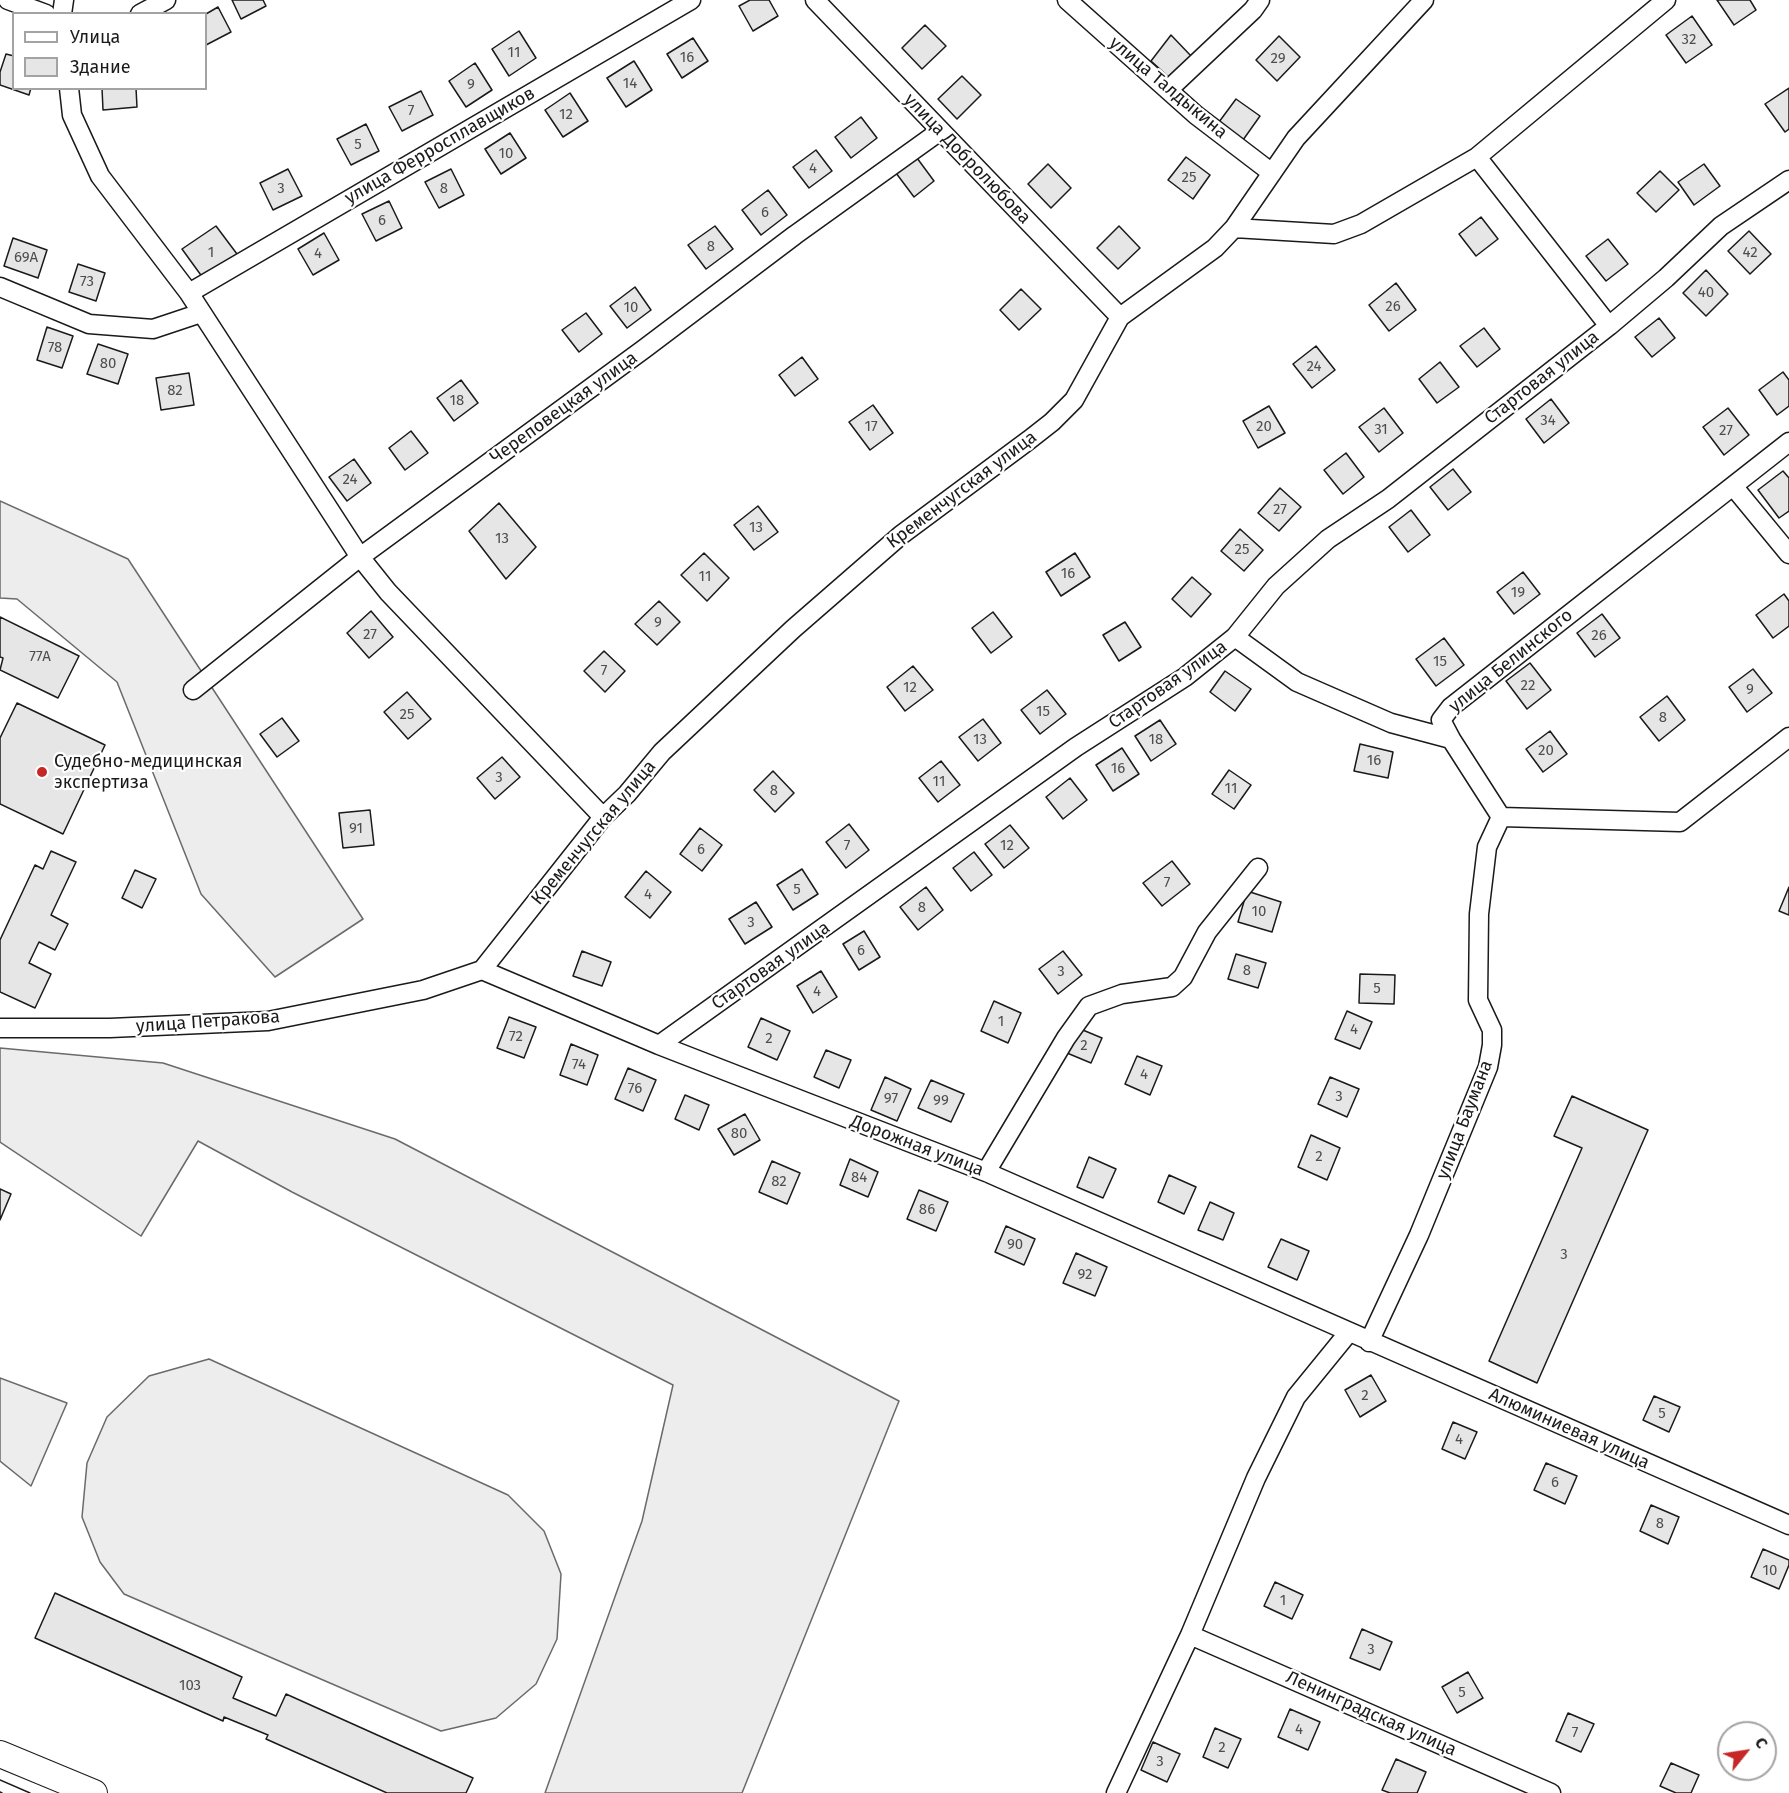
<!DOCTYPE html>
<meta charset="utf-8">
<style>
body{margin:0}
#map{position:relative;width:1789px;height:1793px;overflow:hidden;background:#fff;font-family:"Fira Sans",sans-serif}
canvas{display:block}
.legend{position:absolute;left:12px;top:12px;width:195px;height:78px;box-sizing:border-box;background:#fff;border:2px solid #a3a3a3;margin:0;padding:8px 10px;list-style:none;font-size:18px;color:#1a1a1a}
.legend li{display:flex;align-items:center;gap:12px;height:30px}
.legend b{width:30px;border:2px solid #a3a3a3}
.north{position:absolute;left:1717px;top:1721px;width:60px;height:60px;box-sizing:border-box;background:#fff;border:2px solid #a3a3a3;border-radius:50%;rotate:60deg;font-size:16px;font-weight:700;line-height:24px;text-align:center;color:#1a1a1a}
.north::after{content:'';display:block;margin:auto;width:21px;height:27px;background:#c62828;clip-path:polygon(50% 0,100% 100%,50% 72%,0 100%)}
</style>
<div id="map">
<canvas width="1789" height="1793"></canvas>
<ul class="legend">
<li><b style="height:8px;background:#fff"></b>Улица</li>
<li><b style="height:16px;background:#e6e6e6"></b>Здание</li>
</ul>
<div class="north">С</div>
</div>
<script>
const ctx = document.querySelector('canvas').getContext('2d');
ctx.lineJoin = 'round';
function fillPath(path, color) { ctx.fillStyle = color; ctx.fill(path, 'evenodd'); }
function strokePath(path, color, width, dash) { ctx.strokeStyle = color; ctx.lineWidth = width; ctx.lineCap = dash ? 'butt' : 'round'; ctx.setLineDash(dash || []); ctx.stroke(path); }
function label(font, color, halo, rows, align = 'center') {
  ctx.font = font + ' "Fira Sans",sans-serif'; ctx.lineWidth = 4.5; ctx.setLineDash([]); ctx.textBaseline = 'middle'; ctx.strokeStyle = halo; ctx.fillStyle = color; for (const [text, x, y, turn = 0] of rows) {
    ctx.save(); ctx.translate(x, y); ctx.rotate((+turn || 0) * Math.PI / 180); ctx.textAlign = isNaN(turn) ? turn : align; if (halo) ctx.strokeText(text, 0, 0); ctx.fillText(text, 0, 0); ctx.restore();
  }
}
const built = new Path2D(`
 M0,501L128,559L363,919L275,977L201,894L117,682L17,599L0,598Z
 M0,1048L163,1063L395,1139L899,1401L742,1793H545L642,1521L673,1385L292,1192L198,1141L141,1236L0,1142Z
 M209,1359L508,1495L544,1531L561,1574L557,1639L536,1684L496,1718L441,1731L124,1594L100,1562L82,1517L87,1463L107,1417L149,1376Z
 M0,1378L67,1403L31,1486L0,1461Z`);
const building = new Path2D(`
 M232,0H263L266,6L241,19Z
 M750,0H769L778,16L753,31L739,6Z
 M1717,0H1750L1756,10L1734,25Z
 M218,7L231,32L206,45V14Z
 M1692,16L1712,45L1686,63L1666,35Z
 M925,25L946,46L922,69L902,48Z
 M519,31L536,58L509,76L492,49Z
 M1171,35L1192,57L1173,81L1151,61Z
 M1279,36L1300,57L1277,81L1256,60Z
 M693,38L708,61L682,78L667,54Z
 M6,54L14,56V88H31L29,95L0,85V72Z
 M634,61L652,90L626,107L607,78Z
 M475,63L492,90L466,107L449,81Z
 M962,76L981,95L957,119L938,99Z
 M102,88H136L137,107L103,110Z
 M1789,88V129L1785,132L1765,104Z
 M421,91L433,115L402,131L389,107Z
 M570,93L588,121L563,137L545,110Z
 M1236,99L1260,116L1243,140L1219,122Z
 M861,117L877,138L851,158L835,137Z
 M366,124L379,151L351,165L337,139Z
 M510,133L526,158L501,174L485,149Z
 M816,150L832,171L809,188L793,167Z
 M1186,157L1210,175L1193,199L1168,180Z
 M917,158L934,181L914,197L896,173Z
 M1048,164L1071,188L1051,208L1028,184Z
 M1704,164L1720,186L1694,205L1678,182Z
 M288,169L302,196L273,210L260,183Z
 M451,169L464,195L439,208L425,182Z
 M1660,171L1679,190L1656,212L1637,193Z
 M768,190L787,215L761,235L742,210Z
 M389,201L402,228L376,241L362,214Z
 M1481,217L1498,239L1476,256L1459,234Z
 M216,226L240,258L203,278L182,249Z
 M715,226L733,249L706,269L688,245Z
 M1119,226L1140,248L1118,269L1097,248Z
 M1749,231L1771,254L1750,274L1728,251Z
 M324,233L339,260L313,275L298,249Z
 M13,238L47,250L38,278L4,266Z
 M1608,239L1628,264L1606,281L1586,256Z
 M78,264L105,273L96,301L69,292Z
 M1706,270L1728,294L1706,316L1683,293Z
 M1396,283L1416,310L1389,331L1369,305Z
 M635,287L651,310L627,328L610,306Z
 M1021,289L1041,309L1019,330L1000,310Z
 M586,313L602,334L579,352L562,330Z
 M1659,318L1675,338L1652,357L1635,337Z
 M47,327L73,336L62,368L37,360Z
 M1484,328L1500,349L1477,367L1460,346Z
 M98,344L128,354L118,384L87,374Z
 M1316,346L1335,370L1312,388L1293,364Z
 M802,357L818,379L795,396L779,375Z
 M1440,362L1459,387L1437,403L1419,379Z
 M1783,372L1789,380V406L1777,415L1759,390Z
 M189,373L194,405L161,410L156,378Z
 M461,380L478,403L454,421L437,398Z
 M1551,399L1569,423L1544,443L1526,419Z
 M873,405L893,433L870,450L849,422Z
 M1269,406L1285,433L1258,448L1243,421Z
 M1384,408L1403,433L1379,452L1359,427Z
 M1728,408L1749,435L1724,455L1703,427Z
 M411,431L428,453L405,470L389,448Z
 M1346,453L1364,477L1343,494L1324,470Z
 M354,459L371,483L347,501L329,477Z
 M1453,469L1471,492L1448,510L1430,487Z
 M1783,471L1789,478V511L1779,518L1758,490Z
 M1280,488L1301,507L1279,531L1258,513Z
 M499,503L536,547L506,579L469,531Z
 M758,506L778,532L754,550L734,525Z
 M1411,510L1430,535L1408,552L1389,527Z
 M1240,529L1263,550L1244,571L1221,551Z
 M704,553L729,578L707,601L681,575Z
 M1075,553L1090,577L1061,596L1046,572Z
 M1523,572L1540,594L1514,614L1497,592Z
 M1192,577L1211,594L1191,617L1172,599Z
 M1784,594L1789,601V626L1773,638L1756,615Z
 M659,601L680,622L657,645L635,624Z
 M371,611L393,637L369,658L347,633Z
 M993,612L1012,637L991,653L972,628Z
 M1602,614L1620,638L1595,657L1577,633Z
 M0,617L79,656L58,698L0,670L3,658L0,657Z
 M1125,622L1141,647L1119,661L1103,635Z
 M1444,638L1464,665L1436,686L1416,659Z
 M604,651L625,671L605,692L584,671Z
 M1530,663L1551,690L1527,709L1506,681Z
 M913,666L933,690L905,711L887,687Z
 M1753,669L1772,693L1747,712L1729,687Z
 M1225,671L1251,689L1235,711L1210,692Z
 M1047,690L1066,714L1040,734L1021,710Z
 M407,692L431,719L408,739L384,712Z
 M1667,696L1685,720L1659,741L1640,717Z
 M17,703L105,745L63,834L0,804V738Z
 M282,718L299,741L277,757L260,734Z
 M983,719L1001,743L978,761L959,737Z
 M1160,720L1176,744L1151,761L1135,736Z
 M1550,731L1567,754L1543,772L1526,749Z
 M1360,744L1393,752L1388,778L1354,771Z
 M1122,748L1139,774L1113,791L1096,765Z
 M502,757L520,777L495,799L477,778Z
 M941,761L960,785L938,802L919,778Z
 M1229,770L1251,785L1234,809L1212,794Z
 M773,771L794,793L775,812L754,790Z
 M1070,778L1087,800L1063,819L1046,797Z
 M370,810L374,845L343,848L339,813Z
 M849,824L869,850L846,868L826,842Z
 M1010,825L1029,848L1004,868L985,844Z
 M700,828L722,845L702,871L680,854Z
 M51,851L76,862L51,915L68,924L55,950L39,942L29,963L51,974L35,1008L0,992V940L35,865L43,869Z
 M974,852L992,875L971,891L953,868Z
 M1172,861L1190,884L1162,906L1143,883Z
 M802,869L818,894L793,910L777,885Z
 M135,870L156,879L142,908L122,898Z
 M646,871L671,892L650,918L625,897Z
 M926,887L943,910L918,930L900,907Z
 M1789,887V915L1779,911Z
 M1247,891L1281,902L1272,932L1238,922Z
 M756,902L772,927L745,944L729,919Z
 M864,931L880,957L859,970L843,944Z
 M582,951L611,962L602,986L573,976Z
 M1063,951L1082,975L1058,994L1039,969Z
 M1236,954L1266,963L1258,988L1228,979Z
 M821,971L837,997L813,1013L797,986Z
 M1360,974L1395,975L1394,1004L1359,1003Z
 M994,1001L1021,1013L1008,1043L981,1031Z
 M1347,1011L1372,1022L1360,1049L1335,1039Z
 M509,1017L536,1027L524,1058L497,1048Z
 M761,1018L790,1031L777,1060L748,1047Z
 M1078,1028L1102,1038L1091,1063L1067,1053Z
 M571,1044L598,1055L587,1085L560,1075Z
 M826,1050L851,1060L839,1088L814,1077Z
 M1137,1056L1162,1066L1150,1095L1125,1084Z
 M628,1068L656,1080L643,1111L615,1099Z
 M885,1077L911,1089L897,1121L871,1110Z
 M1330,1077L1359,1089L1347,1117L1318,1104Z
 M931,1080L964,1094L951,1122L918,1108Z
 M685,1095L709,1105L699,1130L675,1119Z
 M1572,1096L1648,1130L1537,1383L1489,1361L1582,1148L1554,1136Z
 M745,1114L760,1140L734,1155L718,1129Z
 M1311,1135L1340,1148L1327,1180L1298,1167Z
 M1089,1157L1116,1169L1103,1198L1077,1187Z
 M850,1159L878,1172L868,1197L840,1185Z
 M772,1161L800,1173L787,1204L759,1192Z
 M1169,1175L1196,1187L1184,1214L1158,1202Z
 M0,1189L11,1194L0,1220Z
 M919,1190L948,1202L936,1231L907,1219Z
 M1210,1202L1234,1213L1223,1240L1198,1230Z
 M1006,1226L1035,1239L1024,1265L995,1252Z
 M1281,1239L1309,1251L1297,1280L1268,1267Z
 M1076,1253L1107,1267L1095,1296L1063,1283Z
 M1371,1375L1386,1401L1360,1417L1345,1390Z
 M1654,1396L1680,1407L1669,1432L1643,1420Z
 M1453,1422L1477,1432L1465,1459L1442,1449Z
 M1546,1463L1577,1476L1565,1504L1534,1490Z
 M1651,1505L1679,1517L1668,1544L1640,1531Z
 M1763,1549L1789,1560V1565L1779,1589L1751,1577Z
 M1275,1582L1303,1595L1292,1619L1264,1606Z
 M55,1593L242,1677L233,1698L276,1716L286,1694L473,1778L466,1793H387L266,1739L268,1735L224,1717L223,1721L35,1638Z
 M1362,1629L1392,1642L1380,1670L1350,1658Z
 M1468,1672L1483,1698L1457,1713L1442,1687Z
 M1290,1709L1320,1722L1308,1750L1278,1737Z
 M1568,1713L1594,1724L1581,1752L1556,1741Z
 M1215,1728L1241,1739L1228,1768L1203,1757Z
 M1153,1742L1180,1754L1167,1782L1141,1770Z
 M1396,1759L1426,1772L1417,1793H1390L1382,1790Z
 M1671,1763L1699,1775L1691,1793H1676L1660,1786Z`);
const street = new Path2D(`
 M8,0L46,14
 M815,0L1120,317
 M1067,0L1196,115L1272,173
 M62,14L64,0
 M140,14L166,0
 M69,88L72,115L100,176L189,293L360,557L388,592L603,817
 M1168,90L1253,10L1260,0
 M1477,157L1609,326
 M1234,228L1334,234L1361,224L1477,157L1666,0
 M0,287L89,324L153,329L201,313
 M189,293L691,0
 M1733,486L1789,554
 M1235,637L1297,682L1391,723L1451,739L1441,720L1451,707L1789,442
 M193,690L360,557L644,349L795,235L940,131
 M1451,739L1501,817L1680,822L1789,737
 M482,970L659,1045L986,1172L1789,1525
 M482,970L603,817L627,794L662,752L793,629L901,535L1029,440L1052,422L1074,400L1120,317L1215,248L1234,228L1296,138L1424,0
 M0,1028H110L268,1021L423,990L482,970
 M659,1045L1076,747L1185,677L1235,637L1276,586L1328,539L1388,499L1609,326L1666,278L1721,226L1789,180
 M986,1172L1066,1038L1089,1006L1122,994L1172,987L1183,977L1207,932L1258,868
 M1369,1342L1419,1235L1488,1067L1492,1045V1030L1478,1000L1479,914L1487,847L1501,817
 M1190,1635L1551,1793
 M1116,1793L1190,1635L1256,1478L1296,1397L1349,1332`);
const secondary = new Path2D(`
 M0,1754L94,1793`);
const tram = new Path2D(`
 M0,1780L30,1793
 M0,1792L2,1793`);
const markers = [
 [42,772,6,"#c62828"]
];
const numberNames = [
 ["32",1689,40],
 ["11",514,53],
 ["16",687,58],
 ["29",1278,59],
 ["14",630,84],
 ["9",471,85],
 ["7",411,111],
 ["12",566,115],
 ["5",358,145],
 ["10",506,154],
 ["4",813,169],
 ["25",1189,178],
 ["3",281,189],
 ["8",444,189],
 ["6",765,213],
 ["6",382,221],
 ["8",711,247],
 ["1",211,253],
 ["42",1750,253],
 ["4",318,254],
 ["69А",26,258],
 ["73",87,282],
 ["40",1706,293],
 ["26",1393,307],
 ["10",631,308],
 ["78",55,348],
 ["80",108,364],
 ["24",1314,367],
 ["82",175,391],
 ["18",457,401],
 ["34",1548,421],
 ["17",871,427],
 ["20",1264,427],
 ["31",1381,430],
 ["27",1726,431],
 ["24",350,480],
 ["27",1280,510],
 ["13",756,528],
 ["13",502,539],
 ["25",1242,550],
 ["16",1068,574],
 ["11",705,577],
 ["19",1518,593],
 ["9",658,623],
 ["27",370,635],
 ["26",1599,636],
 ["77А",40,657],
 ["15",1440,662],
 ["7",604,671],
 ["22",1528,686],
 ["12",910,688],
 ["9",1750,690],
 ["15",1043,712],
 ["25",407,715],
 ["8",1663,718],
 ["13",980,740],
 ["18",1156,740],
 ["20",1546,751],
 ["16",1374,761],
 ["16",1118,769],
 ["3",499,778],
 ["11",939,782],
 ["11",1231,789],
 ["8",774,791],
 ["91",356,829],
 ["7",847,846],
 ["12",1007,846],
 ["6",701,850],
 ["7",1167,883],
 ["5",797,890],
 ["4",648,895],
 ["8",922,908],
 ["10",1259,912],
 ["3",751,923],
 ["6",861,951],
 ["8",1247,971],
 ["3",1061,972],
 ["5",1377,989],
 ["4",817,992],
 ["1",1001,1022],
 ["4",1354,1030],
 ["72",516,1037],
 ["2",769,1039],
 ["2",1084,1046],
 ["74",579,1065],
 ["4",1144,1075],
 ["76",635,1089],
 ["3",1339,1097],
 ["97",891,1099],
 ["99",941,1101],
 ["80",739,1134],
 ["2",1319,1157],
 ["84",859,1178],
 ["82",779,1182],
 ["86",927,1210],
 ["90",1015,1245],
 ["3",1564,1255],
 ["92",1085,1275],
 ["2",1365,1396],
 ["5",1662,1414],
 ["4",1459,1440],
 ["6",1555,1483],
 ["8",1660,1524],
 ["10",1770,1571],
 ["1",1283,1601],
 ["3",1371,1650],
 ["103",190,1686],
 ["5",1462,1693],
 ["4",1299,1730],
 ["7",1575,1733],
 ["2",1222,1748],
 ["3",1160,1762]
];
const streetNames = [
 ["улица Талдыкина",1168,88,40],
 ["улица Ферросплавщиков",440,146,-30],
 ["улица Добролюбова",967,159,46],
 ["Стартовая улица",1542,378,-38],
 ["Череповецкая улица",564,408,-36],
 ["Кременчугская улица",962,490,-37],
 ["улица Белинского",1511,661,-39],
 ["Стартовая улица",1168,685,-35],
 ["Кременчугская улица",594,833,-50],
 ["Стартовая улица",771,966,-35],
 ["улица Петракова",208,1022,-4],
 ["улица Баумана",1465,1120,-69],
 ["Дорожная улица",917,1146,21],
 ["Алюминиевая улица",1569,1429,24],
 ["Ленинградская улица",1371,1714,24]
];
const poiNames = [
 ["Судебно-медицинская",54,762],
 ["экспертиза",54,783]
];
fillPath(built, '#ededed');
strokePath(built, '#6a6a6a', 1.5);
fillPath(building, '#e6e6e6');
strokePath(building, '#1a1a1a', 1.5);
strokePath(street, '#1a1a1a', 21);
strokePath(secondary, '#1a1a1a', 28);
strokePath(street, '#fff', 18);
strokePath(secondary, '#fff', 26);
strokePath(tram, '#1a1a1a', 1.5);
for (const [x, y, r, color] of markers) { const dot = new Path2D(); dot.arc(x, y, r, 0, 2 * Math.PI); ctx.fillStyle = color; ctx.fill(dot); strokePath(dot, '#fff', 2); }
label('15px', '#4d4d4d', null, numberNames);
label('18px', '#1a1a1a', '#fff', streetNames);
label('18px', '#1a1a1a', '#fff', poiNames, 'left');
</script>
